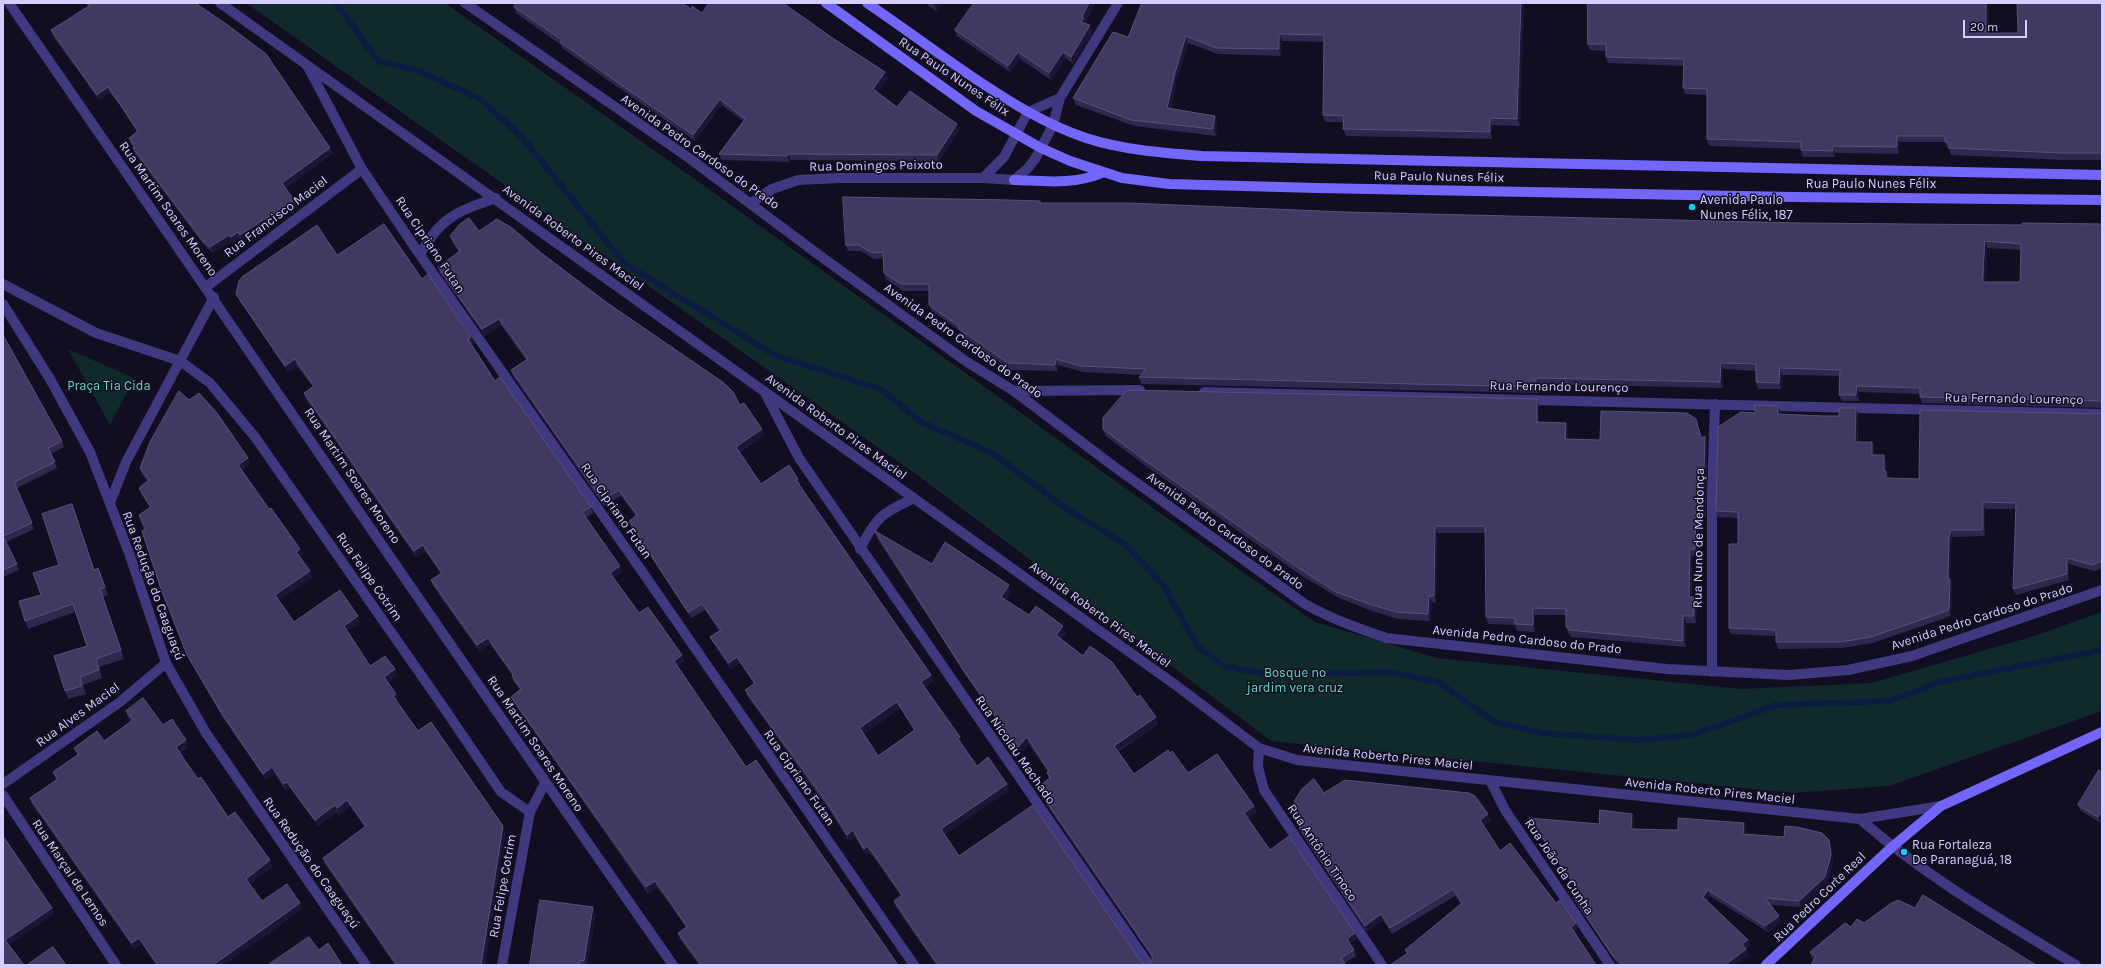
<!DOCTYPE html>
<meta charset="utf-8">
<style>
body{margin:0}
#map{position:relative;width:2105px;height:968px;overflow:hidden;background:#120d21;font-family:Karla,sans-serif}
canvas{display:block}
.frame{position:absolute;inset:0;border:4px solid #d6ceff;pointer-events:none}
.scale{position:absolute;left:1963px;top:20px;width:64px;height:18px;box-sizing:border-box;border:2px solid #d6ceff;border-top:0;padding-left:5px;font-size:12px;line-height:14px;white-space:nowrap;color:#d6ceff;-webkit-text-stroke:3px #120d21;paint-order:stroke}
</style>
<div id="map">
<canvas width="2105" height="968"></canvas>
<div class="frame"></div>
<div class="scale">20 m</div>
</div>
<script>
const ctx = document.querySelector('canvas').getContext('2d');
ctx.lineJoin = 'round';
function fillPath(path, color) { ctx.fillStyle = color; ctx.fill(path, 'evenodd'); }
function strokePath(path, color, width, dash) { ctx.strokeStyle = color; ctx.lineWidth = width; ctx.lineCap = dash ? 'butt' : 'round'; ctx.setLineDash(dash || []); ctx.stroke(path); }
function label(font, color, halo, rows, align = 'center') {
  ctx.font = font + ' Karla,sans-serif'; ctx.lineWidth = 3; ctx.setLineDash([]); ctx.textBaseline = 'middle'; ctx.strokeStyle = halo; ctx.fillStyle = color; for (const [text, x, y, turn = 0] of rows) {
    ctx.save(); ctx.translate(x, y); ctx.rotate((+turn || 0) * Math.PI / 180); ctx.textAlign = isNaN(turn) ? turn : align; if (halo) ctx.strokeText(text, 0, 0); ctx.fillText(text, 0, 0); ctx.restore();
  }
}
const green = new Path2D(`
 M246,3H445L699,182L1241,571L1315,622L1437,658L1741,689L1871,683L2034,636L2102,612V711L1889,786L1794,793L1271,741L920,477Z
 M68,349L134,378L110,425Z`);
const stream = new Path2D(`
 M336,3L378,61L419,71L480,99L520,135L624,263L776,356L881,389L921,422L992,453L1070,511L1125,544L1164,586L1197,646L1224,666L1272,675L1389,672L1438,682L1495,722L1542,733L1637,740L1693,735L1776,705L1889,701L1940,682L2102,650`);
const street = new Path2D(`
 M9,3C231,323 449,646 673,965
 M220,3L1177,686L1259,748L1297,760L1860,819L1941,806
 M465,3L689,158L819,255L967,362L1014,391L1112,465L1305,604C1331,619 1358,628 1386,638L1667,669L1789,675L1848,670L1912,656L2102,590
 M308,67L362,169L420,255L639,567L914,965
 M983,178L1004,157L1028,112L1060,98
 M751,203L772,189L798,180L839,178H983L1014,180L1028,168L1035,159L1053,125L1060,98L1118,3
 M420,255C439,218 458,211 496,198
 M3,284L96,333L180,361L210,383L255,437L442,705L501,792L530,812
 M206,287L362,169
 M3,304L50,379L90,452L129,553L166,663L206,733L366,965
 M1014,391L1140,390
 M1204,392L2102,414
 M765,393L799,458L1149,965
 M110,503L126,462L214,297
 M860,549C877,516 881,514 914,498
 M1712,672V494L1715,404
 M1259,748L1258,767L1264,790L1382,965
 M1491,782L1505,810L1610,965
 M3,784L120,702L166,663
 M3,795L116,965
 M1860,819C1926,877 2001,920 2076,965
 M502,965L530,812L545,783`);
const secondary = new Path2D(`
 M826,3L976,111L1041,148L1070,161L1122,178L1169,184L1317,188L1793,197L2102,200
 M867,3C902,27 936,52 971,76C1007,100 1044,124 1086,138C1123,150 1163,153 1202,156L2102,175
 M1014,180C1043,181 1074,185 1102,173
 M1766,965L1892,847L1941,806L2102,732`);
const wall = new Path2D(`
 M86,3H195L333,153L286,188L297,206L242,241L240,238L233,243L232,241L213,253L204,245L135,154L133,148H134L131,144L129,138L137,132L119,104L110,93L99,100L53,36L51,30L88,7Z
 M925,3H942L936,11Z
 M974,3H1095L1086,23L1093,32L1073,64L1066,58L1051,80L1020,59L1010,72L957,36L955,30Z
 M1142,3H1524L1520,126L1492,125V139L1346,136L1343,129L1344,122H1325L1323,115L1324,42L1282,41L1281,56L1218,54L1188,43L1177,79L1171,109L1215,116L1217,122L1216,136L1134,126L1076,105L1073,98L1128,37Z
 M1988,3L1989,33H2018L2102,3V160H2065L1951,155L1949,149H1948L1945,142H1899V154L1835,153V157H1803L1801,149L1709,146L1707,139V95L1685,94L1683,88V66L1608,63L1606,57V51L1590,50L1588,44Z
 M514,7L691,9L702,13L834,39L885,72L888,78L877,92L897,107L959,130L939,161L791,160L789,162L721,160L719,154L743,121L722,105L695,141L562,48L561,45L516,13Z
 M1040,201L1041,203L1345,212L1800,223L2022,225L2102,224V408L1922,403L1920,397V394L1859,392V401H1842L1839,395L1840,376L1782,375L1781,389H1758L1756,382V371L1723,369V388L1539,384V393L1141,384L1139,377L1141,375L1083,372L1058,365V371L1011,370L962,336L960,331L932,311L929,305V291H903L886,279L884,273L883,258L874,259L861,251H848L846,245ZM1987,248L2021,250L2020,282H1986Z
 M479,231L540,252L740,405L762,429L764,435L739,453L761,484L798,479L800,485L799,486L931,675L934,681L924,688L962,743V744L977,766L1007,784L1009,790L944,835L959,856L1146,965H936L896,907L894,901L901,896L873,856L870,853L866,855L855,837L849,841L832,814L748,697L745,690L754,684L740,663L731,669L713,643L710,637L719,631L705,610L691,618L631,527L629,521L636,516L621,496L604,506L513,376L511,370L526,360L501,325L485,336L440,273L438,267L459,252L453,243L450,236ZM900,708L914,730L878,756L864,734Z
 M337,255L422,279L471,337L474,343L471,344L495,381L591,507L593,513L586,518L622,572L613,578L639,613L682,655L684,661L677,666L746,767L898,965H699L680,939L678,933L686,927L671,906L657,887L648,894L514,703L511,697L520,690L514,682L512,675L490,644L480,652L433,586L431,580L441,574L425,551L416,557L306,399L304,393L313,387L297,366L288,372L239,300L236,294Z
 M3,335L62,441L64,447L51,454L57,468L17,488L34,529L6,542L19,570L3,577Z
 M189,400L248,458L250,464L242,470L269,509L303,555L300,557L310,571L312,578L279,600L294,622L358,616L360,623L348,631L370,666L395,669L397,676L388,682L396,694L398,701L397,702L418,731L505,833L485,965H395L325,864L323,858L365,828L350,806L339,815L337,812L318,826L290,788L286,791L275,774L266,780L223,718L190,661L162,593L144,529L150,508L141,494L139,488L147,481L142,474L140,468Z
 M1539,406V422L1566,423L1568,429V439L1600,440L1698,426L1702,438L1707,443L1706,517H1698L1697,556H1692V597L1697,604L1696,623H1686V647L1571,637L1570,634H1569L1566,627V615H1535V632L1517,631L1515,625L1488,624L1486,617L1485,533H1437L1436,603L1432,602L1430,621L1398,619L1372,611L1339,598L1299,574L1146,466L1106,436L1103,429Z
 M1856,408L1858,414V442H1872L1874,449V455L1887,462L1886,471L1889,478L1919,479L2100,414L2102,413V569L2094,571L2069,564V580L2016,595L2013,589L2016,509H1985V536L1953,537L1951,544L1950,580L1952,585L1951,616L1873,643L1842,648L1778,649L1776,642V636L1731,634L1729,628L1738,544V518L1718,517L1716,511L1755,413L1781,412L1780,414L1839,416Z
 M875,531L932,564L1011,592L1006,600L1029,615L1066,633L1061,639L1137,697L1158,724L1118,752L1134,774L1170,753L1188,773L1254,806L1256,812L1248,818L1270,850L1355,933L1357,939L1350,944L1354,950L1356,956L1345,963L1152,962V958L1046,804L1044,798L1048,795L1044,790L1042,784L1049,779L1047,772H1048L1029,744L1020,754L965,674L877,538Z
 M98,568L108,595L103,597L124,659L99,667L102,678L83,685L86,694L68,699L65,691L87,646L75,612L28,629L25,621L41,595Z
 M126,711L163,725L188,747L180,753L198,779L228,817L270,860L272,867L250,884L262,901L300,903L302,909L224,965H156L142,944L134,949L32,804L30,798L56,780L53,772L77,755L74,748L104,741L131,722L128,717Z
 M2099,770L2101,823L2081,811L2078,805Z
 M1324,793L1491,821L1484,825L1500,851L1556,903L1578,929L1574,932L1407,953L1405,950L1461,904L1455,896L1392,934L1383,920L1367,932L1302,834L1299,828H1300L1296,823L1294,816Z
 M1632,814L1634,820V829L1678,830L1744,823L1746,829V834L1784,837L1829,840L1831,846L1833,861L1828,883L1801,907L1770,905L1781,922L1768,932L1710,896L1707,901L1748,940L1750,946L1746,949L1749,955L1735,965H1619L1616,962L1573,899L1571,893L1576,889L1532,824L1529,818L1599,824Z
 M596,913L587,965H530Z
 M1864,923L1814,960L1812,959L1810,952L1851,927Z`);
const shadedWall = new Path2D(`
 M935,3H942L936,11L934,4Z
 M1089,3H1095L1086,23V25L1081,22L1082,17Z
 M1521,3H1524L1520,126L1517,119Z
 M1986,3H1988L1989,40L1986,33Z
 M1090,25L1093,32L1073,64L1071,57Z
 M1279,34L1282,41L1281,56L1279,49Z
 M1186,36L1188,43L1177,79L1169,115L1167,108L1175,73Z
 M1018,52L1020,59L1010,72L1008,66Z
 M1063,52L1066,58L1051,80L1049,73Z
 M885,72L888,78L875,95L873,89Z
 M108,87L110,93L99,100L97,95Z
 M720,99L722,105L695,141L693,135Z
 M1215,116L1217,122L1216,136L1213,129Z
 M1490,118L1492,125V139L1490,132Z
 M957,124L959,130L939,161L937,155Z
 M1897,136L1899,142V154L1897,147Z
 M1833,146L1835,153V157L1833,151Z
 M330,148L333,153L284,189L282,183Z
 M789,154L791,160L789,162L787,156Z
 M294,200L297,206L242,241L240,235Z
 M238,232L240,238L233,243L231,237Z
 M229,235L232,241L213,253L210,247Z
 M1985,241L1987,248L1986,288L1983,282Z
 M499,319L501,325L485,336L482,329Z
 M471,337L474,343L470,345L468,339Z
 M295,359L297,366L288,372L285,366Z
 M1056,359L1058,365V371L1055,365Z
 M1721,363L1723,369V388L1720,382Z
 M1780,368L1782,375L1781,389L1779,383Z
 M1536,378L1539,384V393L1536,387Z
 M1857,386L1859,392V401L1856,395Z
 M1537,399L1539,406V429L1537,422Z
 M1778,406L1781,412L1780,420L1778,414Z
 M1856,408L1858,414L1857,449L1855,442Z
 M1566,423L1568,429V446L1565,439Z
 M762,429L764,435L738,453L736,447Z
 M1705,436L1707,443L1706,517L1703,510Z
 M1872,442L1874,449V461L1872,455Z
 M1884,455L1887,462L1886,477L1884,471Z
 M248,458L250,464L241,471L238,465Z
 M1886,471L1889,477V485L1886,478Z
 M1983,502L1985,509V536L1983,530Z
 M1696,510L1698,517L1697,556L1695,549Z
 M1435,526L1437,533L1436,603L1434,596Z
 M1951,530L1953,537L1951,544L1950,580L1952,585L1951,616L1949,610L1948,579L1949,538Z
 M423,545L425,551L416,557L414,551Z
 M300,549L303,555L298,558L296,552Z
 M1690,549L1692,556L1691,604L1689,597Z
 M2067,558L2069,564V580L2067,574Z
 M620,566L622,572L612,579L610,573Z
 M310,571L312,578L278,601L275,595Z
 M1009,585L1011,592L1004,603L1001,597Z
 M1429,596L1432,602L1430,621L1428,614Z
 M1694,597L1697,604L1696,623L1694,616Z
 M1533,608L1535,615V632L1533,625Z
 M358,616L360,623L347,632L344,626Z
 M1683,616L1686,623V647L1683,641Z
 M1063,626L1066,633L1059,641L1056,635Z
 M488,638L490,644L480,652L477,645Z
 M682,655L684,661L676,667L674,661Z
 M737,657L740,663L731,669L729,663Z
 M395,669L397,676L386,683L384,677Z
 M931,675L934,681L923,689L921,682Z
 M396,694L398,701L396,703L393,696Z
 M897,702L900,708L863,735L860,728Z
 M1156,717L1158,724L1116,752L1114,746Z
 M960,737L962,743L961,745L958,739Z
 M1027,737L1029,744L1020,754L1017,748Z
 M186,740L188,747L178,753L176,747Z
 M272,767L275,774L266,780L263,774Z
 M287,782L290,788L286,791L284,784Z
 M1007,784L1009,790L943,836L941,829Z
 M347,800L350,806L339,815L337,808Z
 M335,805L337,812L318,826L315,820Z
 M1254,806L1256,812L1246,819L1244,813Z
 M2102,811V822L2101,823L2098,817Z
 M1488,814L1491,821L1483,826L1480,820Z
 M1632,814L1634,820L1633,835L1631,829Z
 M1744,823L1746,829L1745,840L1743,834Z
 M503,826L505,833L485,965H481Z
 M853,830L855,837L849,841L847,835Z
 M1829,840L1831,846L1833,861L1828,883L1801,907L1799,901Z
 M867,846L870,853L866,855L864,849Z
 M270,860L272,867L248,886L246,879Z
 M655,881L657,887L648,894L646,887Z
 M1708,890L1710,896L1705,903L1703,897Z
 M300,903L302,909L224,965H213Z
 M593,907L596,913L587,965H586L584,961Z
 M52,908L54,914L8,946L5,940Z
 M1381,914L1383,920L1367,932L1365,926Z
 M1779,916L1781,922L1768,932L1765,926Z
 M1576,923L1578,929L1573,933L1571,927Z
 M1355,933L1357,939L1349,945L1347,939Z
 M139,938L142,944L134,949L132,943Z
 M1748,940L1750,946L1745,950L1742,944Z
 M1746,949L1749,955L1735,965H1725Z`);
const building = new Path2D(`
 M87,3H195L225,23L266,54L330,148L282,183L294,200L240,235L238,232L231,237L229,235L210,247L202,240L133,148L135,147L129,138L138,131L116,98L108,87L97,95L51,30L89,6Z
 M516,3H682L691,9L692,6L702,13L709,3H783L834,39L885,72L873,89L897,107L910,91L957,124L937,155L789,154L787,156L719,154L745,119L720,99L693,135L560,42L562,40L514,7Z
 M974,3H1089L1082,17L1084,18L1081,22L1090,25L1071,57L1063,52L1049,73L1018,52L1008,66L955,30Z
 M1142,3H1521L1517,119L1490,118V132L1343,129L1344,116L1323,115L1324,35L1279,34V49L1216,48L1186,36L1175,73L1167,108L1215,116L1213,129L1131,120L1073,98L1113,32L1128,37Z
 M1588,3H1986V33H2018L2017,3H2102V153H2062L1949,148V143L1945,142V136H1897V147L1833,146V151L1801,150V142L1707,139V89L1683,88L1684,59L1606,57V44H1588Z
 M843,197L1009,200L1040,201V203H1128L1345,212L1800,223L2022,225V223L2102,224V402L2100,401L1920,397V388L1857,386L1856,395H1839L1840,370L1780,368L1779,383L1756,382V364L1721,363L1720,382L1536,378V387L1139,377L1146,369L1081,366L1056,359L1055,365L1008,363L959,329V326L929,305V284H901L884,273L883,252L872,253L859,245H846ZM1985,241L2021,244L2020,282H1983Z
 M469,218L479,231L497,219L512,228L540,252L606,302L724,383L733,392L740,405L744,403L762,429L736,447L761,484L789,465L798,479L796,480L931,675L921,682L960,737L958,739L977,766L988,757L1007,784L941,829L959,856L1033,805L1141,962L1146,965H938L894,901L902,895L871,850L867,846L864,849L853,830L847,835L830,807L745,690L755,683L737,657L729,663L710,637L721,630L702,604L688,612L629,521L637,515L619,490L602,500L511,370L528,359L499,319L482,329L438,267L460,251L450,236L460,224ZM897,702L915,730L878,756L860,728Z
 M384,224L422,279L428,274L471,337L468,339L495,381L500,377L591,507L582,512L620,566L610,573L639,613L648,607L682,655L674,661L746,767L756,760L898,965H701L678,933L687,927L669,900L655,881L646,887L511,697L521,689L512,676L513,674L488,638L477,645L431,580L442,573L423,545L414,551L304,393L314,386L295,359L285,366L236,294L239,281L242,277L317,225L337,255Z
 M3,335L62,441L48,448L55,462L14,482L32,523L3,536L17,564L3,570Z
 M1127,390L1537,399V422L1566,423L1565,439L1600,440L1601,411L1687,413L1696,419L1701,438L1705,436L1703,510H1696L1695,549H1690L1689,597H1694V616H1683V641L1569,630V628L1566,627V609L1533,608V625L1515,624V618L1486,617L1485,526H1435L1434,596H1429L1428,614L1396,612L1369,604L1336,592L1297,567L1143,459L1103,429V418Z
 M179,391L189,400L199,393L217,413L248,458L238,465L269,509L271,508L300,549L296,552L310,571L275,595L294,622L340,590L358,616L344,626L370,666L385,656L395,669L384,677L396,694L393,696L418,731L431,722L503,826L481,965H397L323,858L366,826L347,800L337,808L335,805L315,820L287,782L284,784L272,767L263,774L221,712L187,655L160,586L142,531L145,529L139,515L151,507L139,488L149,480L140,468L150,442Z
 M1755,405L1778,406V414L1823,416H1839V408H1856L1855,442H1872V455H1884V471H1886V478L1919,479L1920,410L2100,414L2102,413V561L2092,565L2067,558V574L2013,589L2016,503L1983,502V530H1951L1949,538L1948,579H1950L1949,610L1871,637L1840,642H1776V630L1729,628V544H1738V512L1716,511L1718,427L1741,412L1755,413Z
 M72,504L94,570L98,568L105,587L100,589L121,650L96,659L99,670L80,677L82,686L65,691L54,656L87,646L73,604L25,621L19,601L41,595L33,573L59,565L42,514Z
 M875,531L932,564L945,542L1009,585L1001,597L1029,615L1036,606L1063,626L1056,635L1083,656L1090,646L1112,662L1137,697L1140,695L1156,717L1114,746L1134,774L1168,750L1170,753L1172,751L1188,773L1217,754L1254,806L1244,813L1270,850L1289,836L1355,933L1347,939L1354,950L1341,958L1346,965H1147L1152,962V955L1044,798L1049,794L1042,784L1050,778L1047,772L1049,771L1027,737L1017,748L962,668Z
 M143,698L163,725L172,719L186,740L176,747L188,765L198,779L201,777L228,817L235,812L270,860L246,879L262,901L287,884L300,903L213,965H158L139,938L132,943L30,798L58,779L53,772L79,754L74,748L97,731L104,741L133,720L126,711Z
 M2099,770L2102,773V811L2098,817L2078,805Z
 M1314,779L1324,793L1345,780L1469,793L1475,796L1488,814L1480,820L1500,851L1510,843L1556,903L1560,900L1576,923L1571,927L1596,965H1390L1408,953L1405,950L1462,903L1453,889L1390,928L1381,914L1365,926L1299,828L1301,827L1294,816L1293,807L1295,800L1302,789Z
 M1600,810L1632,814L1631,829L1678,830V818L1744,823L1743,834L1784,837L1785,826L1797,827L1822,833L1829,840L1831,855L1825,877L1799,901L1765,898L1779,916L1765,926L1708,890L1703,897L1748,940L1742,944L1746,949L1725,965H1623L1613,956L1571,893L1577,888L1529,818L1599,824Z
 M3,836L52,908L5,940L24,965H3Z
 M1923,895L2036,965H1811L1816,956L1810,952L1845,923L1851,927L1857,919L1864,923L1890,904L1898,900L1915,908Z
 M540,900L593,907L584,961L580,960L579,965H530Z
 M309,937L319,950L328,943L342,965H268Z
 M53,947L66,965H27Z`);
const markers = [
 [1692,207,4,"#02cff6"],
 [1904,852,4,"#02cff6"]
];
const streetNames = [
 ["Rua Paulo Nunes Félix",954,77,34],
 ["Avenida Pedro Cardoso do Prado",700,152,35],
 ["Rua Domingos Peixoto",876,166,-1],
 ["Rua Paulo Nunes Félix",1439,177,1],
 ["Rua Paulo Nunes Félix",1871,184],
 ["Rua Martim Soares Moreno",168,209,55],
 ["Rua Francisco Maciel",276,217,-37],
 ["Avenida Roberto Pires Maciel",573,238,36],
 ["Rua Cipriano Futan",430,245,56],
 ["Avenida Pedro Cardoso do Prado",963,341,35],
 ["Rua Fernando Lourenço",1559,387,1],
 ["Rua Fernando Lourenço",2014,399,1],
 ["Avenida Roberto Pires Maciel",836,427,36],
 ["Rua Martim Soares Moreno",352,476,56],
 ["Rua Cipriano Futan",616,511,55],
 ["Avenida Pedro Cardoso do Prado",1225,531,36],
 ["Rua Nuno de Mendonça",1699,538,-89],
 ["Rua Felipe Cotrim",369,577,55],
 ["Rua Redução do Caaguaçú",153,586,70],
 ["Avenida Roberto Pires Maciel",1100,615,36],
 ["Avenida Pedro Cardoso do Prado",1982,617,-18],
 ["Avenida Pedro Cardoso do Prado",1527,640,6],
 ["Rua Alves Maciel",78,715,-36],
 ["Rua Martim Soares Moreno",535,744,56],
 ["Rua Nicolau Machado",1015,750,55],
 ["Avenida Roberto Pires Maciel",1388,757,6],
 ["Rua Cipriano Futan",799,778,55],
 ["Avenida Roberto Pires Maciel",1710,791,6],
 ["Rua Antônio Tinoco",1322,853,56],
 ["Rua Redução do Caaguaçú",311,863,55],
 ["Rua João da Cunha",1559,867,56],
 ["Rua Marçal de Lemos",70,873,56],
 ["Rua Felipe Cotrim",503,886,-80],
 ["Rua Pedro Corte Real",1820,897,-44]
];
const poiNames = [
 ["Avenida Paulo",1700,200],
 ["Nunes Félix, 187",1700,215],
 ["Rua Fortaleza",1912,845],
 ["De Paranaguá, 18",1912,860]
];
const parkNames = [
 ["Praça Tia Cida",109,386],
 ["Bosque no",1295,673],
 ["jardim vera cruz",1295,688]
];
fillPath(green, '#102a2b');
strokePath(stream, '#0c1c41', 6);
strokePath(street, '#40397f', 10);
strokePath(secondary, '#7266fd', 10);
fillPath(wall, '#30274f');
fillPath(shadedWall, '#1d1535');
fillPath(building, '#423962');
strokePath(building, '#59507b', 1);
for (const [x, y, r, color] of markers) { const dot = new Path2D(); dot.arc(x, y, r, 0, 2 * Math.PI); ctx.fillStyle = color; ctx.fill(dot); strokePath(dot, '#120d21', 1.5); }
label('13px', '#d6ceff', '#120d21', streetNames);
label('13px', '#d6ceff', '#120d21', poiNames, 'left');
label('13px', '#5bdec5', '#120d21', parkNames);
</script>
